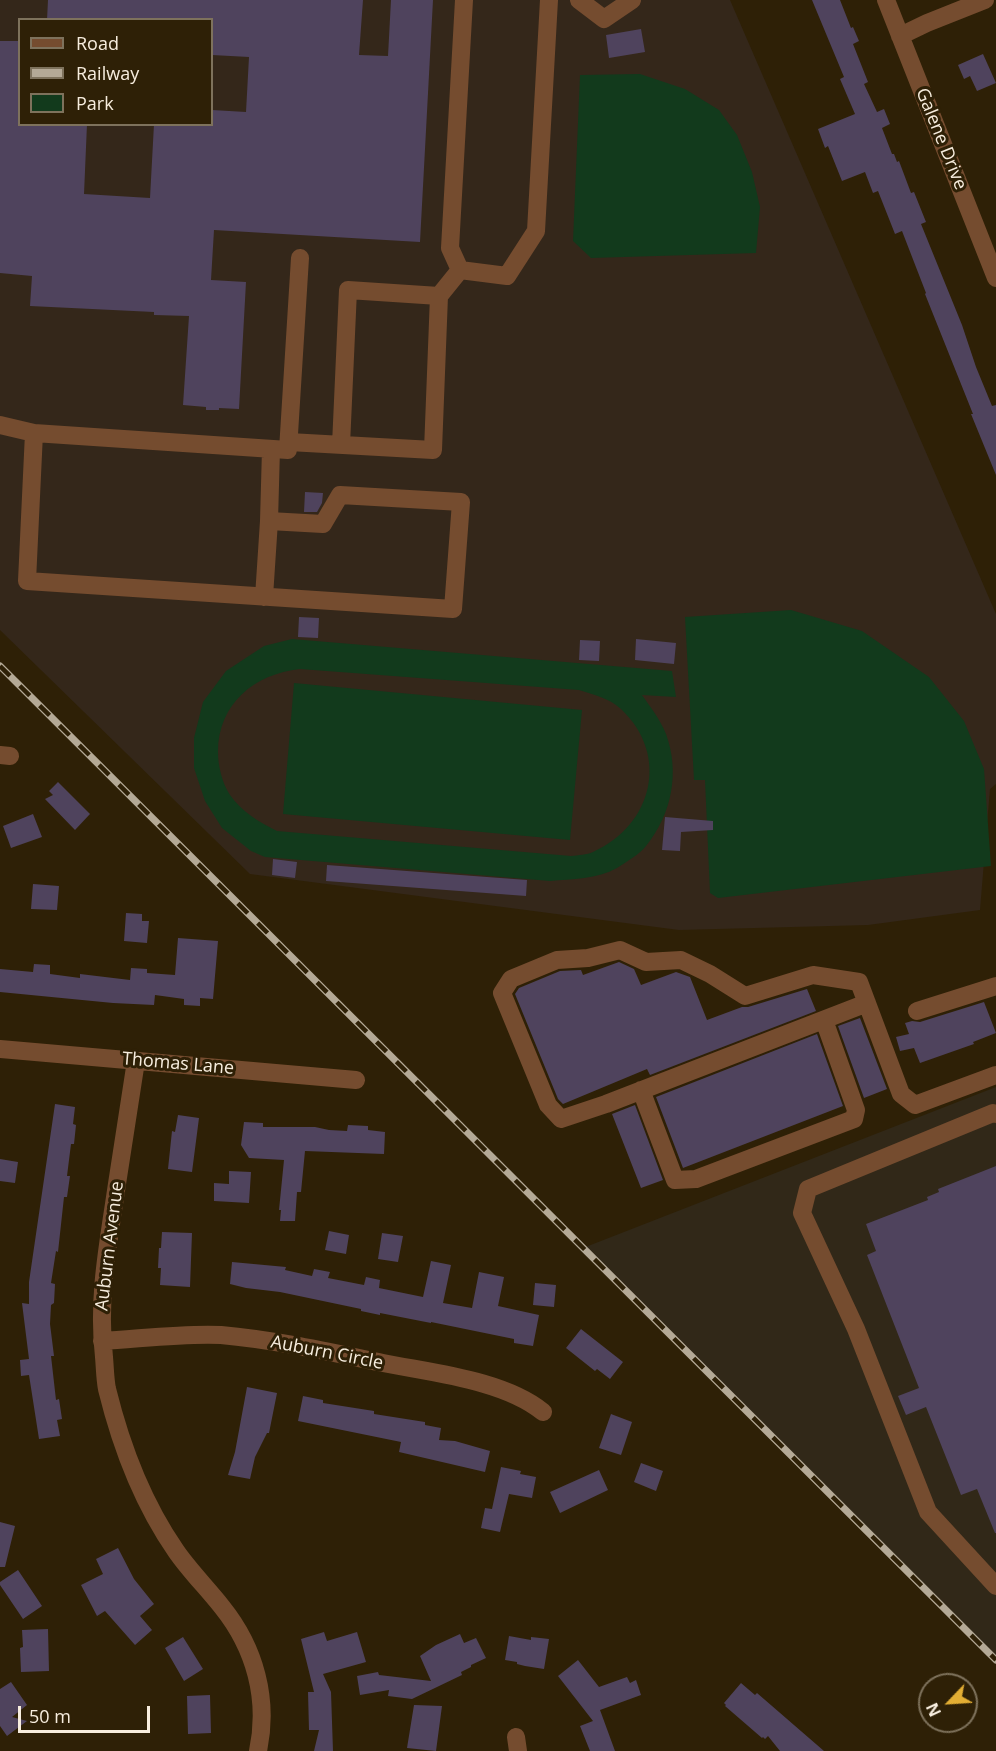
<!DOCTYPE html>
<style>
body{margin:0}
#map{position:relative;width:996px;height:1751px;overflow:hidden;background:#2e2006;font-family:"Open Sans",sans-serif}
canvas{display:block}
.legend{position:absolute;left:18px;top:18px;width:195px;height:108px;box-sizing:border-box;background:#2e2006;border:2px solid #7e725c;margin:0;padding:8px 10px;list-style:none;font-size:18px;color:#f7edde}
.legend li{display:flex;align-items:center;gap:12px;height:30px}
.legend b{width:30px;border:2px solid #7e725c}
.north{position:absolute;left:918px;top:1673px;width:60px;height:60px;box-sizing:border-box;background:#2e2006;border:2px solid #7e725c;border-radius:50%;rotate:245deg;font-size:16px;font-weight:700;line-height:24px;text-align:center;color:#f7edde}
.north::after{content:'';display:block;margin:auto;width:21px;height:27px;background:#e3ae34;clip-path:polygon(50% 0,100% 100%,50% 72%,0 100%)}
.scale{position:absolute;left:18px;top:1706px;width:132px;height:27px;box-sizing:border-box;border:3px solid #f7edde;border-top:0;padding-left:8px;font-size:18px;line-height:21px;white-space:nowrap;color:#f7edde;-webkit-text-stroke:4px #2e2006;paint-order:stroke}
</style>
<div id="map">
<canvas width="996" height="1751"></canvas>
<ul class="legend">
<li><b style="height:8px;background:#754c2f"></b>Road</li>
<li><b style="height:8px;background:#b4a996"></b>Railway</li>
<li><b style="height:16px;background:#123a1c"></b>Park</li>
</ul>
<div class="north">N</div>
<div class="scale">50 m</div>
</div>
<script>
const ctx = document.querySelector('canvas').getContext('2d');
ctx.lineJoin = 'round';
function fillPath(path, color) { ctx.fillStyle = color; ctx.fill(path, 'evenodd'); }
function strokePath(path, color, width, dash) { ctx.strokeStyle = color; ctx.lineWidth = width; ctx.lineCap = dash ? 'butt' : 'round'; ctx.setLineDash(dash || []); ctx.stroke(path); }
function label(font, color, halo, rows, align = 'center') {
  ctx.font = font + ' "Open Sans",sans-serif'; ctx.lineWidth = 6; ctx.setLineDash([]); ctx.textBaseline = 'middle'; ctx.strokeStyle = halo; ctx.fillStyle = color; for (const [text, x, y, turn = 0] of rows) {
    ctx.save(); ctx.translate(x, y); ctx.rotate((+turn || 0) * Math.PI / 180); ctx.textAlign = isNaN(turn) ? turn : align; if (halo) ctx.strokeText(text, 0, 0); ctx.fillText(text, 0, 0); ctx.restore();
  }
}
const commercial = new Path2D(`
 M996,1087V1662L583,1248Z`);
const education = new Path2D(`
 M0,0H730L996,614V784L990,789L980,910L868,925L679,930L250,874L0,630ZM20,20H212V124H20Z`);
const green = new Path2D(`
 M640,74L685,89L719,110L737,135L752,172L760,207L756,253L591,258L573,241L580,75Z
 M791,610L862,631L929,677L964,721L984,769L991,866L718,898L710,893L705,780H694L685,617Z
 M292,639L672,671L676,697L642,695C651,708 660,719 666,734C680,772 672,814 646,846C640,854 626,862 617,868C597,879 572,879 550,881L265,857L251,851L222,828L205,801L194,768V738L203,702L226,671L264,646ZM300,669L579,690C594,695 609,698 621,709C670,755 653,825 593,852C587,855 578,855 571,856L277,831C259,822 242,812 230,795C222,783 218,766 218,752C218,704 254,674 300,669Z
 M294,683L582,710L570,840L283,814Z`);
const building = new Path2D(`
 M48,0H363L359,55L388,56L391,0H433L420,242L214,230L211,280L246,282L239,409L219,408V410H206V407L183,405L189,316L154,315V312L30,306L32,276L0,273V41H20V124H87L84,194L150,198L154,124H212V110L246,112L249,57L212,55V20H47Z
 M812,0H840L851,28L853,27L859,41L853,44L868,82L864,84L877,112L884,109L890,124L882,128L892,154H894L897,162L899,161L911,193L914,192L926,222L921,224L962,325L976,367L992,406L996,405V475L971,414H973L925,294L926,293L902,231L895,234L878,191L873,193L865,172L842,181L828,146L825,148L818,129L855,114L840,79L844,77Z
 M641,29L645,52L609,58L606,35Z
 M983,54L996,83L977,91L970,76L964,79L958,65Z
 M305,492L323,493L322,503L317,512H304Z
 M299,617L319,618L318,638L298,637Z
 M636,639L676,643L674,664L635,660Z
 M580,640L600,641L599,661L579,660Z
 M58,782L90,814L75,830L45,799L53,795L49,791Z
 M33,814L42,837L11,848L3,826Z
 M665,817L713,821V830L681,832L680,851L662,850Z
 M273,859L297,862L295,878L272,875Z
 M327,865L527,880L526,896L326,881Z
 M33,884L59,886L57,910L31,909Z
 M126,913L142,914V921H149L147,943L124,941Z
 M178,938L218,941L213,999L200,998V1006L184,1005V999L155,995L154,1005L113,1003L0,992V969L33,972L34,964L50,965V974L80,978V974L130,980L131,968L147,969V973L175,975Z
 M619,962L634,969L641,985L676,972L690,977L707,1020L742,1007H748L807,989L816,1011L650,1075L647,1069L563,1104L558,1099L515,994L519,988L560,971L581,970L583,975Z
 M984,1002L996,1033L973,1042L974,1044L920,1063L914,1048L900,1051L896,1037L909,1034L905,1023L912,1021L920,1022Z
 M860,1018L887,1089L864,1098L838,1026Z
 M817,1034L843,1106L683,1168L656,1097Z
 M55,1104L75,1107L73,1124L76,1125L74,1144H71L67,1176H70L67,1197H64L58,1252L56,1251L51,1283L55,1284L54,1303L51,1305L50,1324L54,1356H51L56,1400L59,1399L62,1419L57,1420L60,1436L39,1439L29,1375L21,1376L20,1360L29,1359L22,1303L29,1304V1282L36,1234Z
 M635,1105L663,1180L641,1188L612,1114Z
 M178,1115L199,1118L192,1172L168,1169L172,1131L175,1132Z
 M244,1122L263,1123V1127H315L329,1130L347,1131L348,1125L368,1126V1130L385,1132L384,1154L305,1151L301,1192H297L295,1221H280L281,1210H279L284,1160L249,1158L241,1145Z
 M0,1159L18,1162L15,1183L0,1181Z
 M996,1166V1533H995L977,1489L961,1495L926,1407L906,1415L898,1396L919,1388L867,1255L876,1251L866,1224L928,1200L927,1197L939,1192L938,1189Z
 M229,1171L251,1172L249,1203L214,1201V1183L229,1184Z
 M329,1231L349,1235L346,1254L325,1250Z
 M162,1232L192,1233L190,1287L160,1285L161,1268H158L159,1248H161Z
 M382,1233L403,1236L398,1262L378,1259Z
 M431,1261L451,1265L443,1303L472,1308L479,1272L504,1277L498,1306L539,1315L533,1346L514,1343V1339L431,1322V1323L380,1313V1315L361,1311V1309L280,1292L246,1288L230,1284L232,1262L286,1267L285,1270L312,1276L314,1269L330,1272L328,1278L364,1285L366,1277L380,1280L379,1288L423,1297Z
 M535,1283L556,1285L554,1307L533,1305Z
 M581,1329L623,1362L610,1379L597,1369L595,1371L566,1348Z
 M247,1387L277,1393L269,1433H267L255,1457L250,1479L228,1475L235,1452Z
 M303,1396L323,1400V1403L374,1411V1414L425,1422V1425L441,1428L439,1440L455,1441L490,1451L485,1472L399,1452L401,1442L298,1421Z
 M611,1414L632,1422L621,1455L599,1448Z
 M641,1463L663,1471L656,1491L634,1482Z
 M501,1467L521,1471L520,1474L536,1477L532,1498L509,1494L500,1532L481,1528L485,1508L492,1509Z
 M599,1470L608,1490L560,1513L550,1492Z
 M0,1522L15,1526L5,1567H0Z
 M118,1548L134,1579L154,1604L140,1616L152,1630L135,1645L105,1611L97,1616L81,1585L103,1574L96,1559Z
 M18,1570L42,1606L23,1619L0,1585V1582Z
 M48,1629L49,1671L21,1672L20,1648L23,1647L22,1630Z
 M324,1632L327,1641L357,1632L366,1662L323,1674L331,1692L333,1751H314L319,1730H309L308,1692H314L301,1639Z
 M460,1634L464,1643L476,1638L486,1658L471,1665V1667L461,1672L462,1675L412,1699L388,1696L389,1690L360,1695L357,1676L378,1672L379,1675L431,1681L420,1656L436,1645Z
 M509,1636L531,1640V1637L549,1639L544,1669L525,1666L517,1664V1662L505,1660Z
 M183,1637L203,1669L184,1681L165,1648Z
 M578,1660L599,1687L627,1677L630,1683L636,1680L641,1695L600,1710L615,1751H590L580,1726L593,1721L558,1676Z
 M11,1682L27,1705L12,1717L27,1721L7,1736L0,1726V1689Z
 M741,1683L755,1695L757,1693L824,1751H780L768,1736L765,1739L763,1737L762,1738L725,1706L726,1705L724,1703Z
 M210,1695L211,1733L188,1734L187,1696Z
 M414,1705L442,1706L436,1751L407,1748Z`);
const minor = new Path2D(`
 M579,0L604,19L632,0
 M886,0L996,278
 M900,36L927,23L985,0
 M460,270L507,276L536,231L549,0
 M460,270L450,248L464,0
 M0,425L34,433L288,450L300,258
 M34,433L27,581L453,609L461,502L340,495L323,524L269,521L271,449
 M289,442L433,450L439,296L460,270
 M341,445L348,290L439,296
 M264,597L269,521
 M0,755L10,756
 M867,1003L606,1104L561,1119L548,1105L502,993L511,979L557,960L588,958L620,950L646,962L681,960L710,974L745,996L813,975L859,982L901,1094L915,1105L996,1075
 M917,1011L996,986
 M0,1049L356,1080
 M136,1061C129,1108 121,1156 114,1204C106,1256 98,1305 104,1357C105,1368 105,1379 107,1389C121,1446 142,1502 176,1551C189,1570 207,1588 222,1607C255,1648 269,1699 258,1751
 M641,1090L675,1180L696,1179L854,1119L856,1110L824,1020
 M996,1114L993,1113L808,1189L802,1213L856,1329L928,1512L996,1586
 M102,1341C139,1339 184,1333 221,1335C276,1340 329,1352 383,1363C432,1373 504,1380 543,1412
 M516,1737L518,1751`);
const rail = new Path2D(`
 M0,666L996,1660`);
const streetNames = [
 ["Galene Drive",941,139,68],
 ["Thomas Lane",178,1064,5],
 ["Auburn Avenue",110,1246,-83],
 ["Auburn Circle",327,1353,11]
];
fillPath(commercial, '#312818');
fillPath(education, '#34271a');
fillPath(green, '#123a1c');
fillPath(building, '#4f435d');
strokePath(minor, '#754c2f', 18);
strokePath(rail, '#b4a996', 7);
strokePath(rail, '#2e2006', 4.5, [14]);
label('18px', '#f7edde', '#2e2006', streetNames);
</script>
